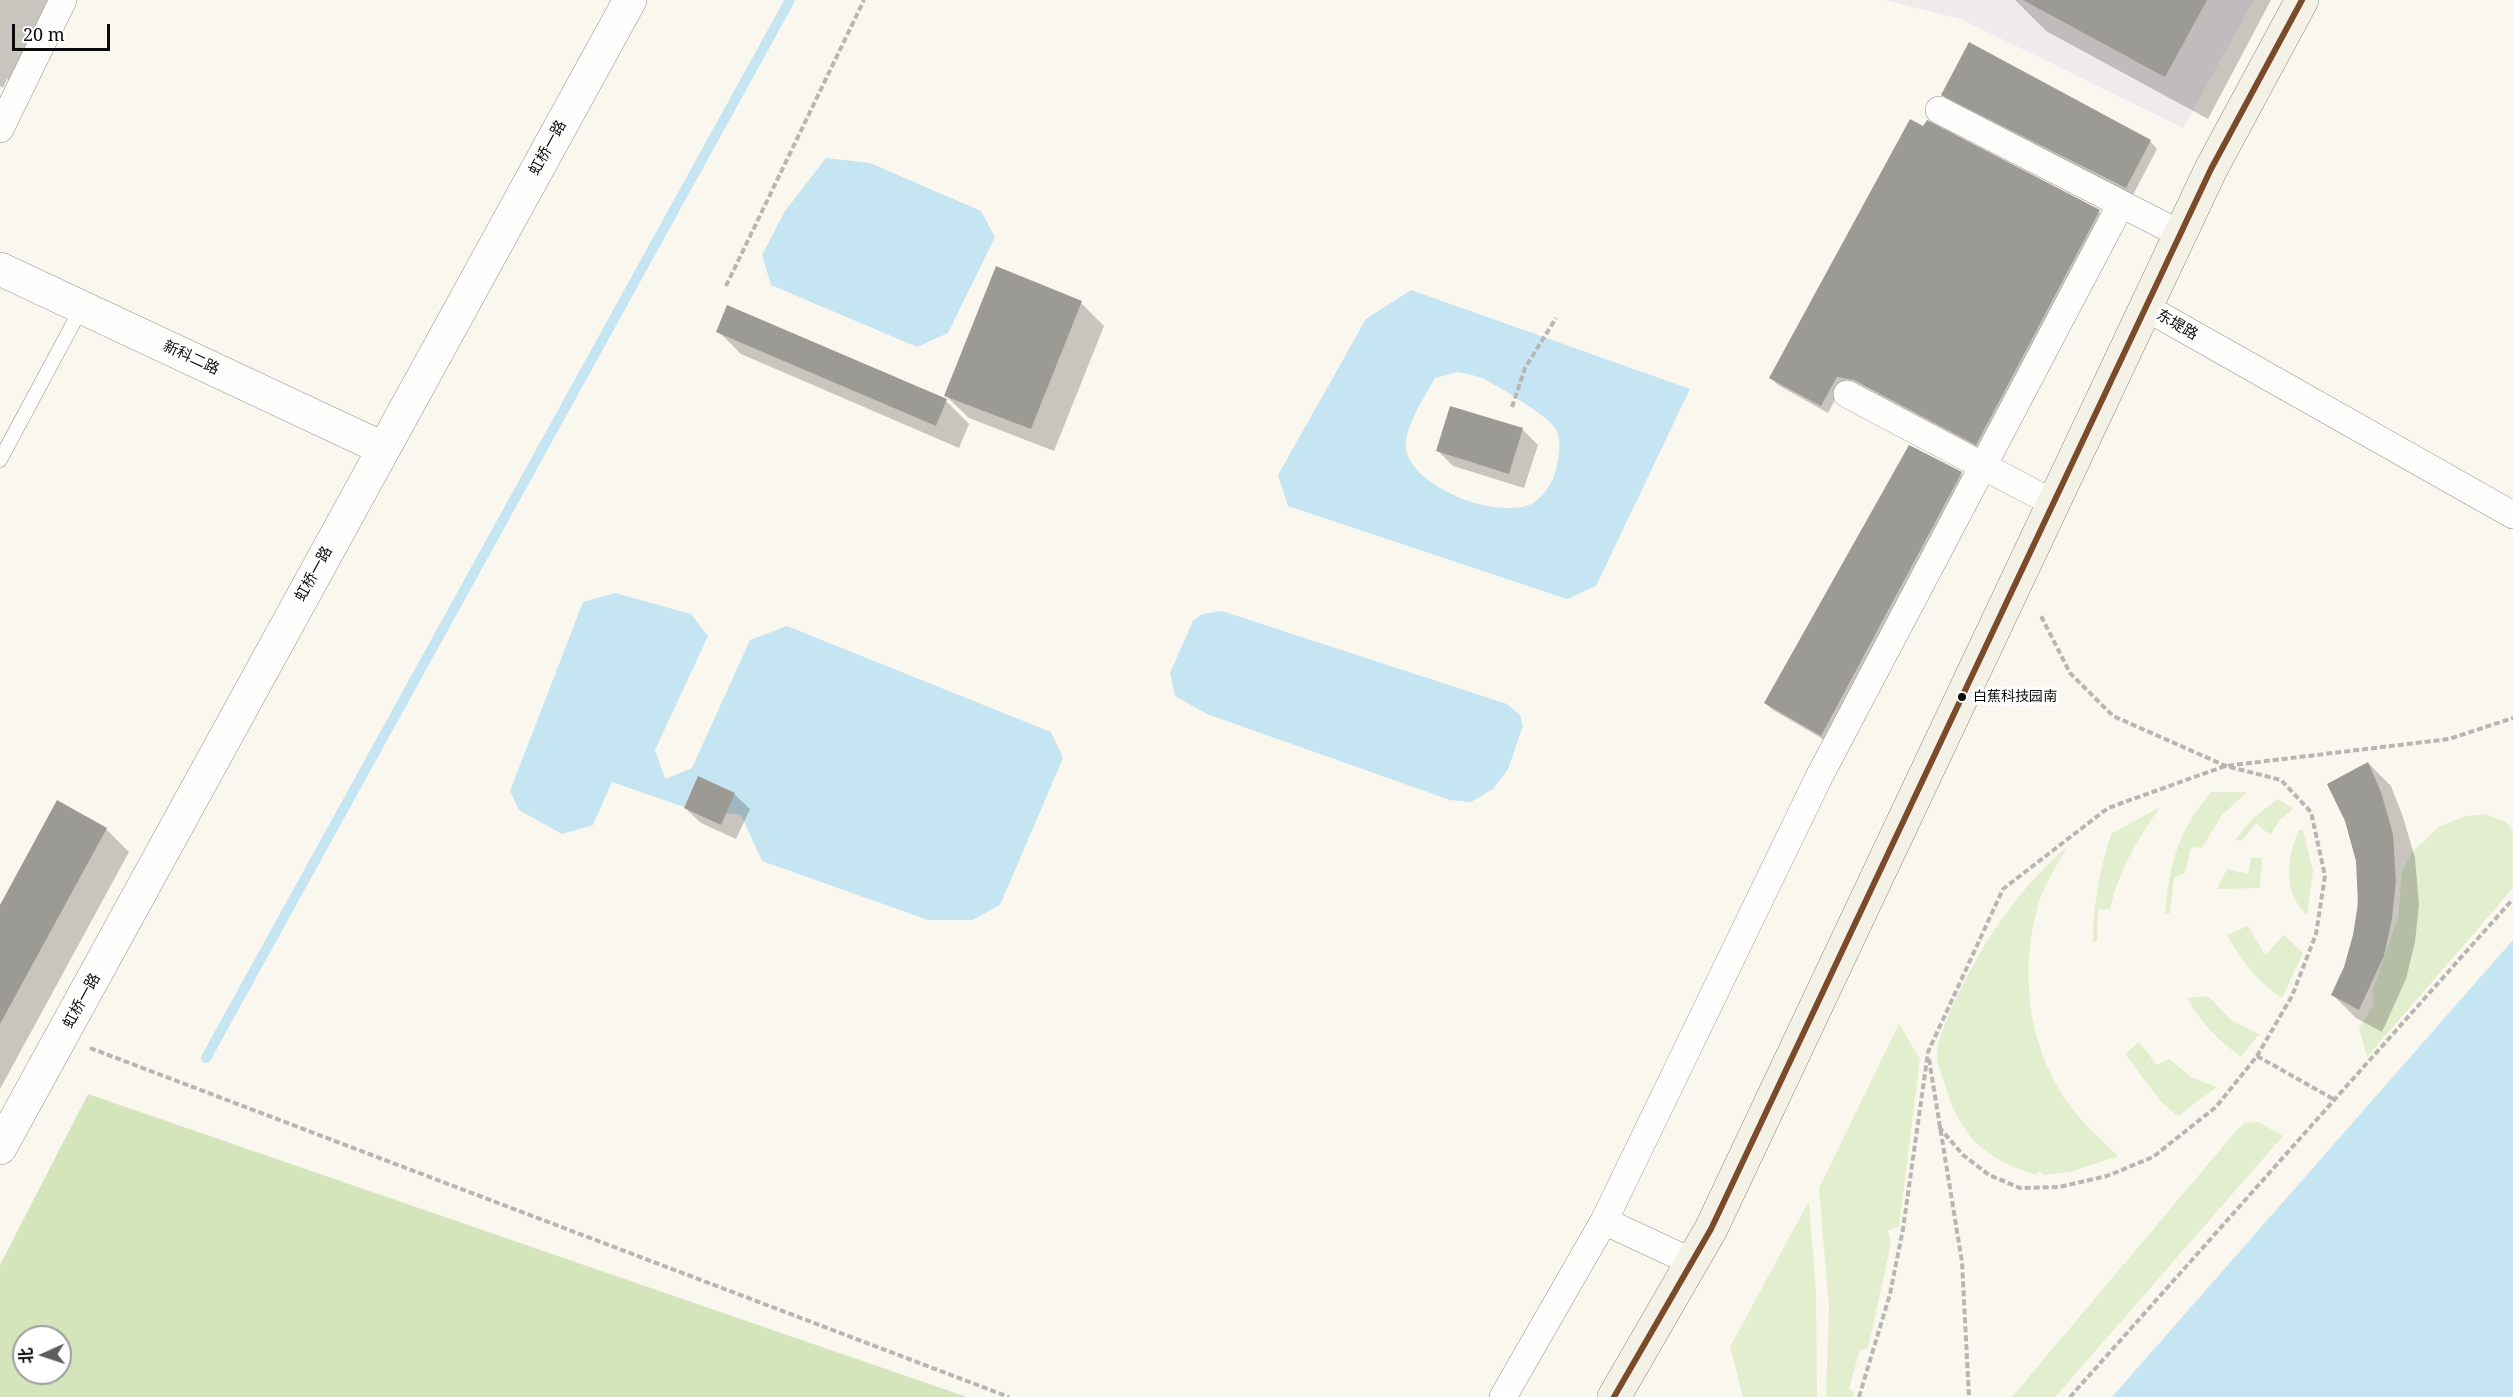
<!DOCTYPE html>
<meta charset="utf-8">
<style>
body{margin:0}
#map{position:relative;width:2513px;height:1397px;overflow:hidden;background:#faf7ee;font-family:"Noto Serif","Noto Sans SC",serif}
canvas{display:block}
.north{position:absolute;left:12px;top:1325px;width:60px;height:60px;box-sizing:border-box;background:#fff;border:2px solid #9d9d9d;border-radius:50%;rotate:267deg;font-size:16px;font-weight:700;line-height:24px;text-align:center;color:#0b0b0b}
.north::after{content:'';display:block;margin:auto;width:21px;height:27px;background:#5f5e5a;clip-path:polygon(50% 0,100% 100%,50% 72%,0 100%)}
.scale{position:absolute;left:12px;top:24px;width:98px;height:27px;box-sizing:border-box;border:3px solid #0b0b0b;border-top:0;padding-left:8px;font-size:18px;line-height:21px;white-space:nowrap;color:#0b0b0b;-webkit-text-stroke:4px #fff;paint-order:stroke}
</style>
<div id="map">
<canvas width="2513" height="1397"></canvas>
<div class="north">北</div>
<div class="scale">20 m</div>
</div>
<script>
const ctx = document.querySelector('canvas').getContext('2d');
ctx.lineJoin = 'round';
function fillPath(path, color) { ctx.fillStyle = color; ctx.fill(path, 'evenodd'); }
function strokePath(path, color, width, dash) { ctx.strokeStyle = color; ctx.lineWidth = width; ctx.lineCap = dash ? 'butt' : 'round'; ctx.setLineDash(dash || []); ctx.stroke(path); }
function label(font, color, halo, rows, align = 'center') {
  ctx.font = font + ' "Noto Serif","Noto Sans SC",serif'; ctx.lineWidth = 6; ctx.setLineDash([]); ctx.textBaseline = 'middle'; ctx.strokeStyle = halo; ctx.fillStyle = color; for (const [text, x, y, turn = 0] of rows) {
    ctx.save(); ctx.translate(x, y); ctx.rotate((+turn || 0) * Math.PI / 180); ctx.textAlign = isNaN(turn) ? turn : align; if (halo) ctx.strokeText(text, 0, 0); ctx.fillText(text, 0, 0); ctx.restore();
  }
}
const industrial = new Path2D(`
 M1885,0H2254L2183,128L1961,19Z`);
const green = new Path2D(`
 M2211,792H2247L2222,815L2202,848L2191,847L2185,873L2174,878L2170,913L2165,914C2170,863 2177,832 2211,792Z
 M2278,799L2293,809L2279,821L2270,835L2256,823L2242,841L2235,840L2252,819Z
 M2160,807C2137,840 2119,870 2110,909L2098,910L2097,941L2093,942C2093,904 2100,870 2111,834Z
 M2486,814L2506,822L2513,830V888L2367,1057L2359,1028L2373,1006V989L2398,918L2402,872L2412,852L2440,826L2466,816Z
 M2299,830H2303L2313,871L2307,915C2283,893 2286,858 2299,830Z
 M2067,847C2057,865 2044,885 2038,905C2020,971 2027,1041 2065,1099C2079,1120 2100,1138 2118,1156L2070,1172L2044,1175L2039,1171L2036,1175C1986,1159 1962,1139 1946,1088C1943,1078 1938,1067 1937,1057C1937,1040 1946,1021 1953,1005C1981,945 2016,891 2067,847Z
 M2251,858H2262L2260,888L2217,889L2227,869L2248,874Z
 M2248,926L2265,955L2284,935L2303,953L2282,998C2255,979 2243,963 2227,935Z
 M2208,996L2231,1020L2259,1034L2241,1057C2218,1040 2201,1023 2187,998Z
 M1899,1024L1920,1059L1899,1227L1888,1230L1891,1244L1868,1348L1860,1350L1849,1388L1854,1393L1853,1397H1826L1829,1308L1819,1188Z
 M2139,1042L2157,1065L2169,1059L2191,1077L2217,1087L2178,1116L2161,1102L2125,1054Z
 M2258,1122L2283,1136L2055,1397H2012L2236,1131L2245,1123Z
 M1809,1201L1816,1293L1817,1397H1743L1730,1347Z`);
const forest = new Path2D(`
 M88,1094L967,1397H0V1265ZM24,1337H60V1373H24Z`);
const water = new Path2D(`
 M826,158L870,163L981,211L995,237L948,333L917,347L771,285L762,255L785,211Z
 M1411,290L1690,389L1596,586L1567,599L1288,506L1278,475L1366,319ZM1458,372C1465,374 1473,375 1480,377C1492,382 1551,418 1556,429C1562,441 1559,456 1556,469C1554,481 1544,496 1533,503C1501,521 1413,489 1406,449C1403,430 1426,394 1435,378Z
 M615,593L691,614L708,636L655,750L665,779L692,768L750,640L787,626L1051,732L1063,758L1000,905L972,920H928L762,861L741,815L681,806L612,782L593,825L562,834L519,810L510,791L583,602Z
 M1222,611L1507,704L1520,715L1523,726L1508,769L1493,789L1471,802L1450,800L1207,714L1175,696L1170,673L1193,621L1202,614Z
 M2513,940V1397H2112Z`);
const shadow = new Path2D(`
 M0,0H58L17,85L7,79L3,88L0,86Z
 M2015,0H2271L2208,119L2046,31Z
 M1942,94L2150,141L2157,149L2133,195L1950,102Z
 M2099,212L2106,219L1984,451L1863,387L1844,383L1828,413L1778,385L1771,378Z
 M1081,303L1104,326L1054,451L969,418L946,396Z
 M728,307L946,401L969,424L959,448L741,354L718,331Z
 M1522,429L1538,445L1524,488L1453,466L1438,451Z
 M1961,474L1968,481L1828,742L1773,710L1765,703Z
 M2368,763L2391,786L2403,817L2415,858L2419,905L2415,942L2406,979L2382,1032L2356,1018L2333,995L2345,968L2355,935Z
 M734,794L750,809L736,839L701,823L685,808Z
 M106,829L129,852L0,1089V908Z`);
const stream = new Path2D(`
 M206,1058L790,0`);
const building = new Path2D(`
 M2023,0H2207L2165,77Z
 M1969,42L2151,140L2126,188L1941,95Z
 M1910,119L1923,126L1927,120L2100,210L1976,445L1854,380L1837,377L1821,406L1769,378Z
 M996,266L1082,301L1031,429L944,396Z
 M727,305L947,399L936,426L716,332Z
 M1450,406L1523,428L1509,474L1436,451Z
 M1909,445L1962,472L1821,736L1764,703Z
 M2368,762L2381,792L2393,834L2396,881L2392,919L2384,956L2359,1010L2331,995L2344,967L2353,935L2358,904L2356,861L2345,821L2327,784Z
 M698,776L735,793L721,825L684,808Z
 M57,800L107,828L0,1024V905Z`);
const path = new Path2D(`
 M726,286L864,0
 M1512,407L1525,368L1556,318
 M90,1048L1009,1397
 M2257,1056L2335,1100
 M1929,1059L1962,1262L1969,1397
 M1939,1127L1963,1155L1989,1175L2020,1188L2059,1187L2107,1176L2153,1157L2216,1107L2257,1056L2292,996L2316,934L2325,876L2311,812L2281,780L2226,766L2113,716L2070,673L2041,616
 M1859,1397L1890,1294L1903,1229L1928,1052L2003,889L2108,808L2225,766L2449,739L2513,718
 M2070,1397L2513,899`);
const service = new Path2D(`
 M0,460L82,307`);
const minor = new Path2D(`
 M1939,110L2180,234
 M0,129L63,0
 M2145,307L2513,515
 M1847,394L2053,503
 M1604,1221L1692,1262
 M1503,1397L1604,1221L1819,777L2121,204`);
const tertiary = new Path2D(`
 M0,269L382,448
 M0,1148L630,0`);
const secondary = new Path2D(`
 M1614,1397L1711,1229L2211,169L2302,0`);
const bus1 = new Path2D(`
 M1614,1397L1711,1229L2211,169L2302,0`);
const markers = [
 [1962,697,5,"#0b0b0b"]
];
const busNames = [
 ["白蕉科技园南",1973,697]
];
const streetNames = [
 ["虹桥一路",548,148,-61],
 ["东堤路",2177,325,30],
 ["新科二路",191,358,25],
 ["虹桥一路",314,574,-61],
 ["虹桥一路",82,1001,-61]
];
fillPath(industrial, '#f0eaec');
fillPath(green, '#e3eece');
fillPath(forest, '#d4e5bc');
fillPath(water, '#c6e5f2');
fillPath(shadow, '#0003');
strokePath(stream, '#c6e5f2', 10);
fillPath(building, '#9c9a94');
strokePath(service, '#93918d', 15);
strokePath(minor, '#93918d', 28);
strokePath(tertiary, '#93918d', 34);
strokePath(secondary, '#898884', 34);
strokePath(path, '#b7b6b5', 4, [6, 3]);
strokePath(service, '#fefefc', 14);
strokePath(minor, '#fefefc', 27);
strokePath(tertiary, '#fefefc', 33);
strokePath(secondary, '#f4f2e7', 33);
strokePath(bus1, '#7a4b2a', 6);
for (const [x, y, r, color] of markers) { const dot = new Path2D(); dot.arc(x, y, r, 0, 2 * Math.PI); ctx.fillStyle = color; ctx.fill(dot); strokePath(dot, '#fff', 2); }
label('14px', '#0b0b0b', '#fff', busNames, 'left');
label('15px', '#0b0b0b', '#fff', streetNames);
</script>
